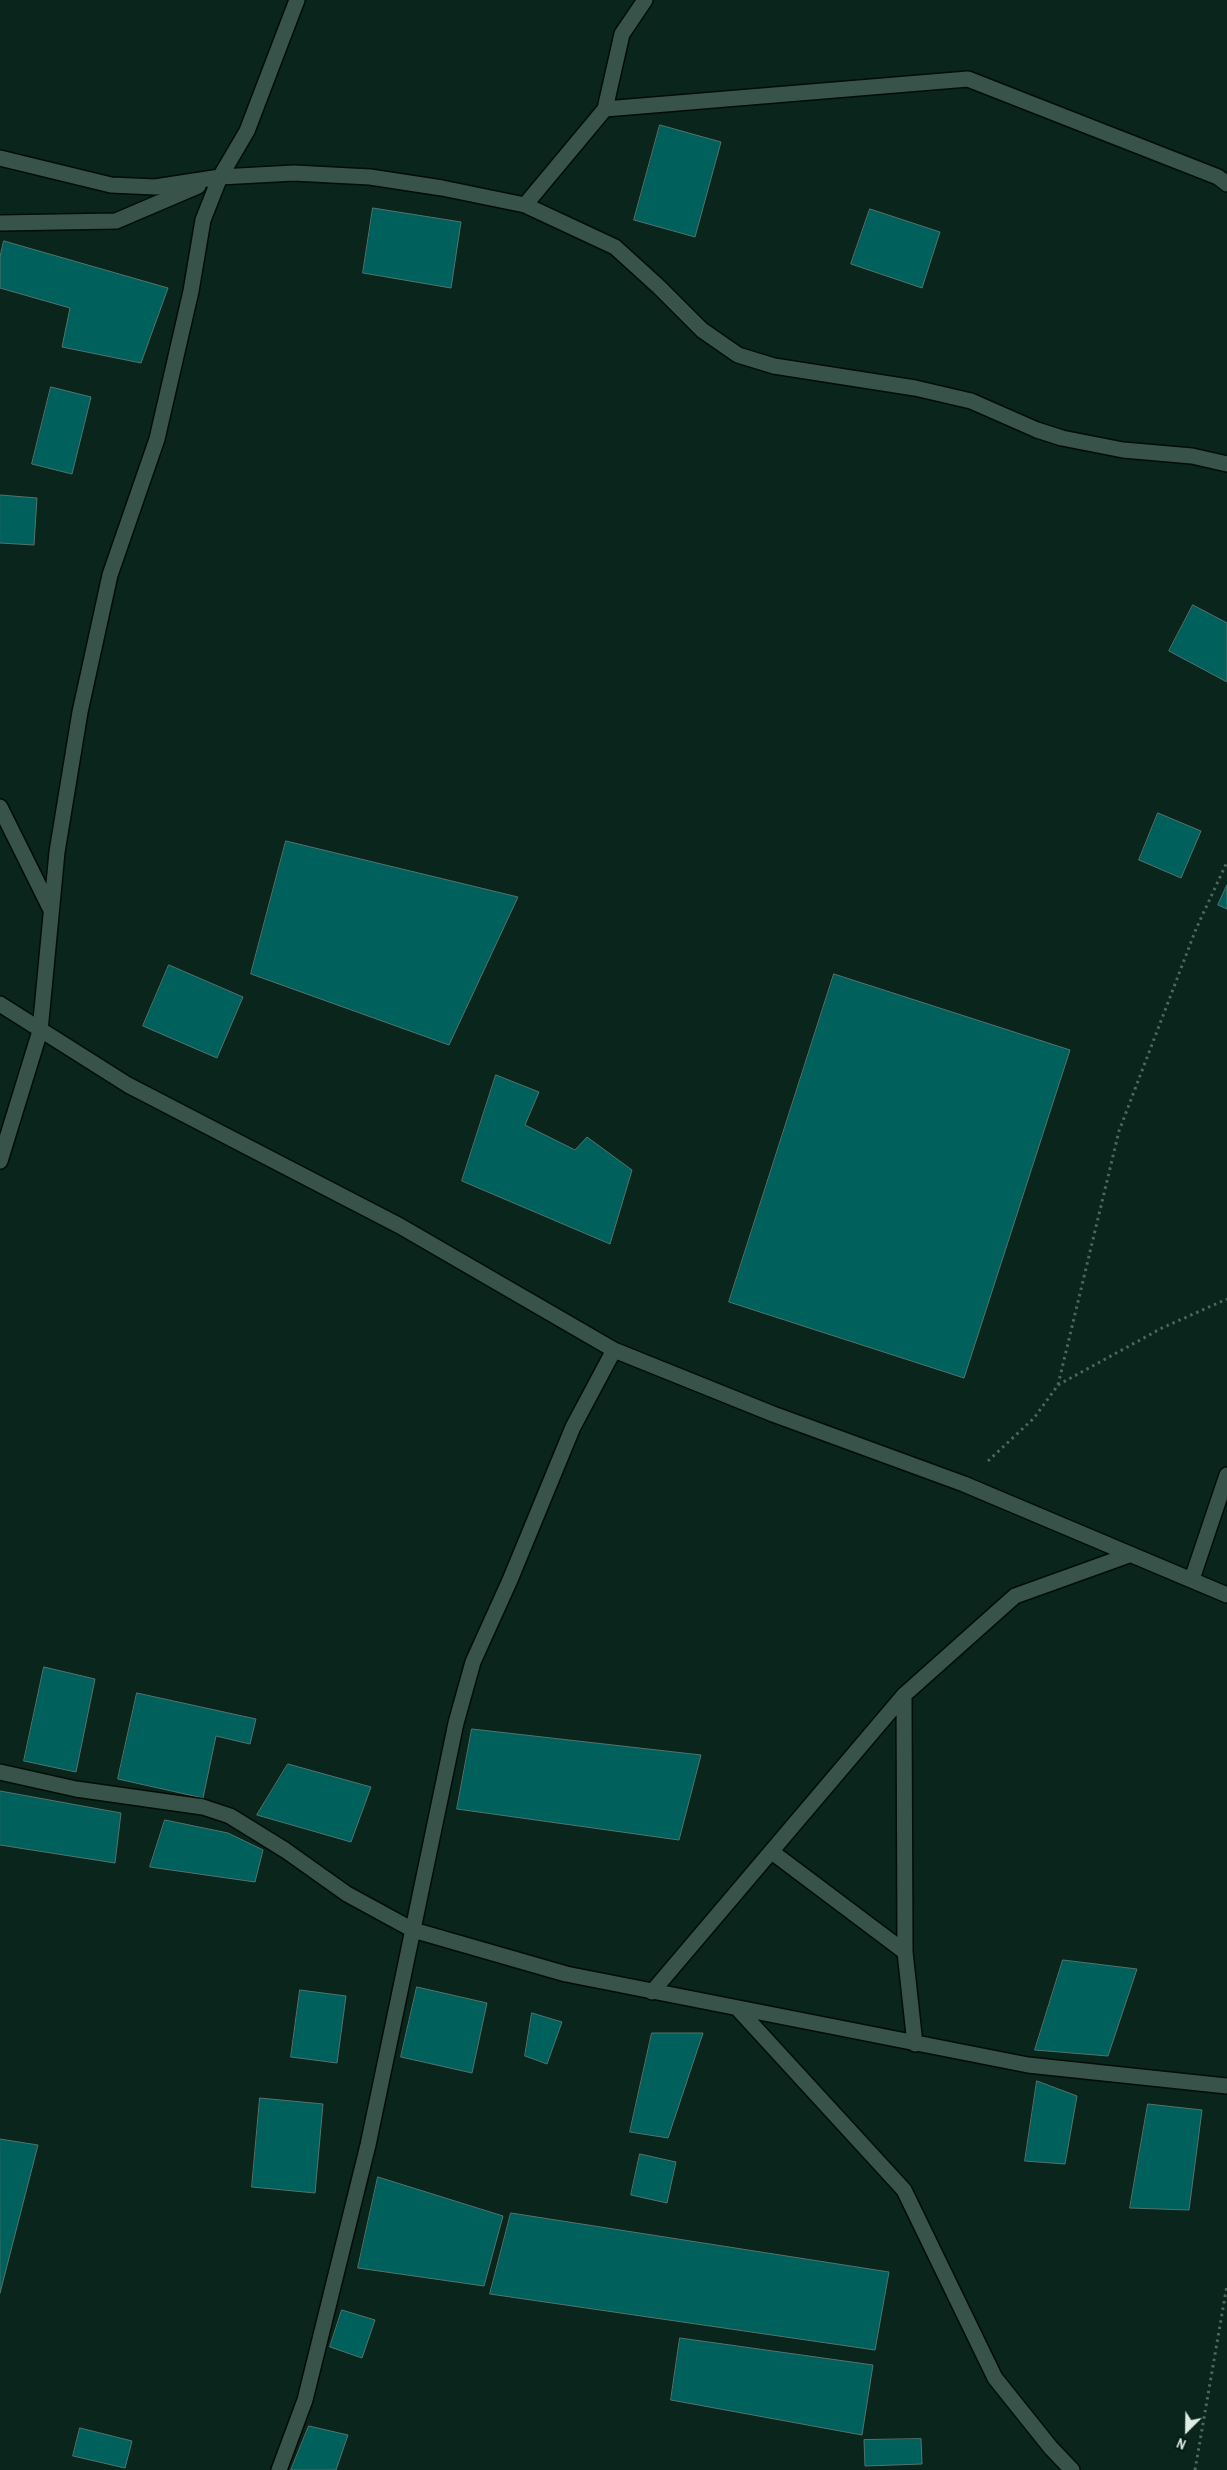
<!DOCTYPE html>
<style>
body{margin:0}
#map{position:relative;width:1227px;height:2470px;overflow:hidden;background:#0a251c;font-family:"Archivo Narrow",sans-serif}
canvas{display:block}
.north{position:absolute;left:1162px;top:2405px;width:50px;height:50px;-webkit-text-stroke:4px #021c13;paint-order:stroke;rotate:203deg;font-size:14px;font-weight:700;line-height:20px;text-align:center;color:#ddede6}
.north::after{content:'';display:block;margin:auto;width:18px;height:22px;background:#ddede6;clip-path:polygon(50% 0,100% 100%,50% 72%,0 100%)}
</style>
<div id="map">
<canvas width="1227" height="2470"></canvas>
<div class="north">N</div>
</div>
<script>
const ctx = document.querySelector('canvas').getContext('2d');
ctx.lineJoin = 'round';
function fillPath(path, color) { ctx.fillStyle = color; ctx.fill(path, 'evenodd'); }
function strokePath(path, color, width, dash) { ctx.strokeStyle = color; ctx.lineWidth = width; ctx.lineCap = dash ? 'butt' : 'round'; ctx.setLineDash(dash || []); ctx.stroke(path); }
const building = new Path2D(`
 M660,125L721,142L695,237L634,220Z
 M373,208L461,222L451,288L363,273Z
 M870,209L940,232L922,288L851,264Z
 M4,241L168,288L141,363L62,347L70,308L0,288V257Z
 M51,387L91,397L72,474L32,464Z
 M0,495L37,498L34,545L0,543Z
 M1193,605L1227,623V682L1169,651Z
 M1158,813L1201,831L1181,878L1139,860Z
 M286,841L518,897L449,1045L251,974Z
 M1227,885V909L1218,905Z
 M169,965L243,997L217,1058L143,1026Z
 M834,974L1070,1050L964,1378L729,1302Z
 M496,1075L539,1092L525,1125L575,1150L587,1137L632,1170L610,1244L462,1181Z
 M44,1667L95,1679L76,1772L24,1761Z
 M137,1693L256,1719L250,1744L216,1736L203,1798L118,1779Z
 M472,1729L701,1755L679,1840L457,1809Z
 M288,1764L371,1787L351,1842L257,1815Z
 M0,1791L121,1813L115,1863L0,1845Z
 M165,1820L228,1833L263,1850L255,1882L150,1867Z
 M1063,1960L1137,1969L1108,2056L1035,2050Z
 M417,1987L487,2003L472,2073L401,2057Z
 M300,1990L346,1996L337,2063L291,2057Z
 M532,2013L562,2022L547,2064L525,2056Z
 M652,2033H703L668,2138L630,2132Z
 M1037,2081L1077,2096L1065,2164L1025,2161Z
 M260,2098L323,2104L315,2193L252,2187Z
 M1148,2104L1202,2110L1189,2210L1130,2208Z
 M0,2139L38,2145L0,2293Z
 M640,2154L676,2162L667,2203L631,2195Z
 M378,2177L503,2216L484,2286L358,2268Z
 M511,2213L889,2272L875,2350L490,2294Z
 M342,2310L375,2320L362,2358L330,2347Z
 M680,2338L873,2365L862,2435L671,2400Z
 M309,2426L348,2435L336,2470H291Z
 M80,2428L132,2441L125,2468L73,2456Z
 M921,2439L922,2464L865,2466L864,2440Z`);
const path = new Path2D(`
 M1058,1385L1162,1328L1227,1299
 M988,1461L1034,1418L1058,1385L1119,1131L1196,929L1227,862
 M1195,2470L1227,2285`);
const street = new Path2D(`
 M605,109L622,34L645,0
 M0,158L111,185L155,187L220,177L294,173L370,177L442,188L525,205L615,247L659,287L702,330L738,355L774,366L915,388L971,401L1037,430L1062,438L1123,450L1192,456L1227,464
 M525,205L605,109L968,79L1218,177L1227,184
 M0,223L116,221L198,186
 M0,807L51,910
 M0,1004L128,1085L400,1226L614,1350L773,1414L964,1484L1227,1595
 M0,1161L40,1031L57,852L80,712L110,575L157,439L191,291L203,220L220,177L247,131L297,0
 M1192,1579L1227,1475
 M904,1695L905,1952L915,2044
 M0,1772L76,1789L203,1807L230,1816L285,1850L347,1894L413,1930L566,1974L1028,2065L1227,2086
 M772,1852L905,1952
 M652,1992L904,1695L1015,1596L1129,1555
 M739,2010L904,2190L995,2378L1051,2448L1072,2470
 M279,2470L305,2400L368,2145L456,1723L473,1662L510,1580L573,1427L614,1350`);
fillPath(building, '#00605b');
strokePath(building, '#53736f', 1);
strokePath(street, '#000e07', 18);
strokePath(path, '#4d655d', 3, [2.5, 4]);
strokePath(street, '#385349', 15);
</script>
